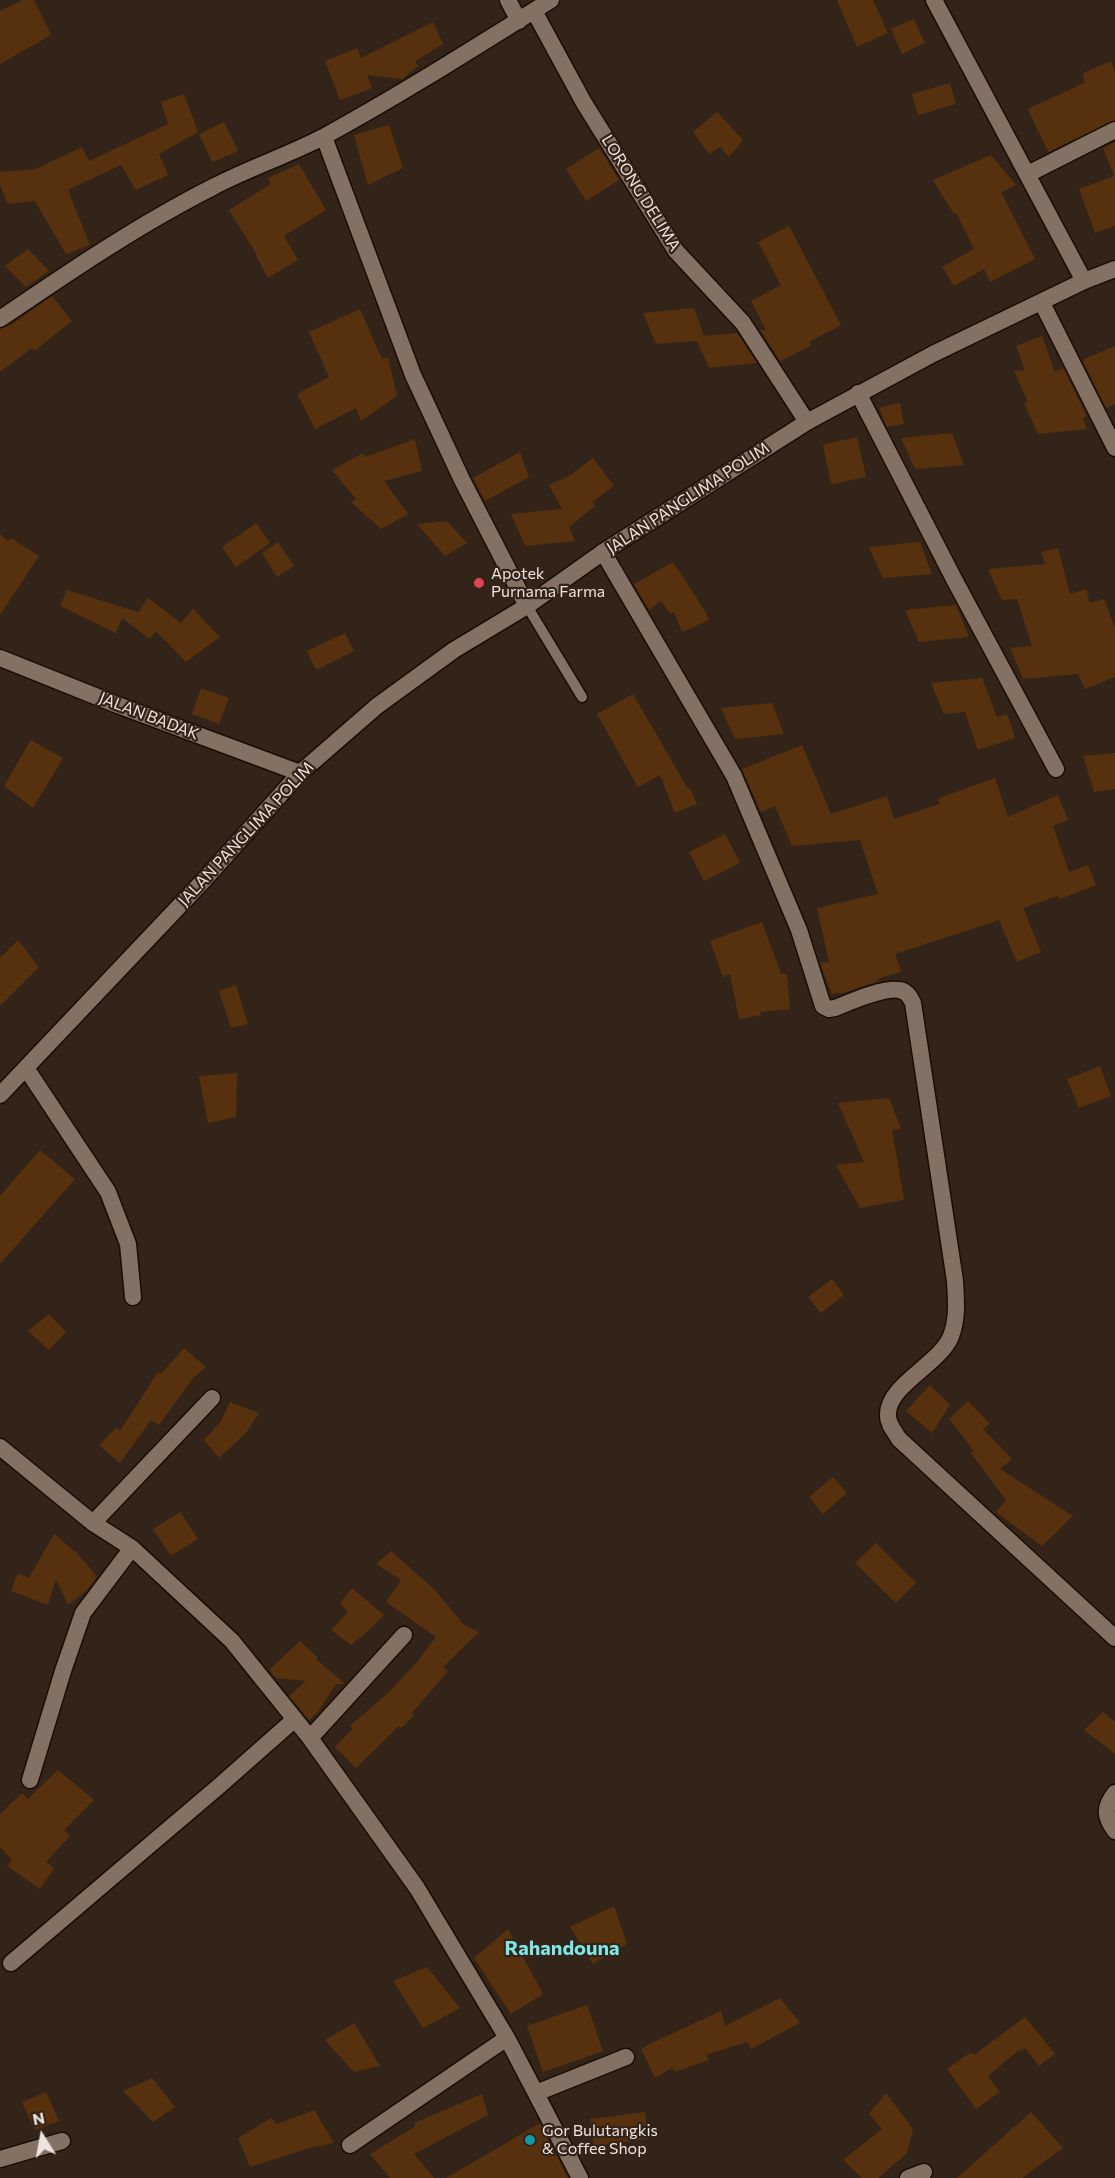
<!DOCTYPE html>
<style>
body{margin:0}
#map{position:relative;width:1115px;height:2178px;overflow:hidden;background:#332419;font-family:Commissioner,sans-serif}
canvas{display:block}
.north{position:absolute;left:12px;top:2106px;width:60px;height:60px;-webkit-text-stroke:4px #332419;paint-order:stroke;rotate:349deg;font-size:16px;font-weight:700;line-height:24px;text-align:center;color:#eee4dd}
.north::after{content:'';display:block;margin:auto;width:21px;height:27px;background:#eee4dd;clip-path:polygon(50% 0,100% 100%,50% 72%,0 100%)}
</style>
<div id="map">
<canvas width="1115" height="2178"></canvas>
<div class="north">N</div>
</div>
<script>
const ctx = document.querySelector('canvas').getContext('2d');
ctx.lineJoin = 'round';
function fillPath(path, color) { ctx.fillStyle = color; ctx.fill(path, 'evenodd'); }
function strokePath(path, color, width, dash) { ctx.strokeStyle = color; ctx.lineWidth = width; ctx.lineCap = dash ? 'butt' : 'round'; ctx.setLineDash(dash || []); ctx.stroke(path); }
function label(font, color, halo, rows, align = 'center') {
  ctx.font = font + ' Commissioner,sans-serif'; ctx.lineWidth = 4.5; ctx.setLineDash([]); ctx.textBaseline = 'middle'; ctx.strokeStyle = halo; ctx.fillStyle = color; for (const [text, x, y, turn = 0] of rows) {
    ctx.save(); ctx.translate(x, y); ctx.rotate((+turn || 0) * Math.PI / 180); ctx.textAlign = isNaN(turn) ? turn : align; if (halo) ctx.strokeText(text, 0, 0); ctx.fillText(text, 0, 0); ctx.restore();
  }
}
const building = new Path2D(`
 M23,0H34L51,35L0,64V11Z
 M837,0H873L888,33L857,47Z
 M914,19L925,43L902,54L891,29Z
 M433,22L443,44L415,61L418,66L402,79L367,75L372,88L340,100L325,61L357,48L361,58Z
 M1111,61L1115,72V120L1048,152L1028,109L1084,83L1083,73Z
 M950,83L956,104L918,115L912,94Z
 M184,94L198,132L159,154L168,175L136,190L121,165L68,190L90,245L66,254L35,201L8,204L0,185V172L36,169L82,147L89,161L168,124L161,102Z
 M717,112L743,140L729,157L720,147L709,154L693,132Z
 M224,122L238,151L212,162L199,134Z
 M389,125L403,168L368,185L354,135Z
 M1115,142V226L1095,233L1079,189L1114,176L1103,148Z
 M599,148L619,180L586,201L566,169Z
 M991,155L1016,185L1001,192L1035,259L990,282L984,269L954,286L942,267L974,249L956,213L954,214L933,180Z
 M299,164L326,210L284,236L298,260L268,278L256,256L257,255L229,210L271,184L268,178Z
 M789,226L841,325L809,342L811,346L780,361L760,330H766L751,301L781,285L758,242Z
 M28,249L49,271L26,287L5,266Z
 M52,296L72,321L34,351L32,348L0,372V329L11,325Z
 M694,308L704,336L737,333L757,363L709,368L697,341L656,344L643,313Z
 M360,309L382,359L388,357L397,396L361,421L356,408L315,429L297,394L329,377L309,332Z
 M1042,336L1055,372L1063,368L1087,416L1083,418L1087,429L1038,434L1024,403L1028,402L1014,371L1025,370L1016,346Z
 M1115,346V404L1106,408L1082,360Z
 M900,403L904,424L887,427L879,408Z
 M952,433L964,465L915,469L901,438Z
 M857,437L866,477L831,484L823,445Z
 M415,439L422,471L384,481L408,514L381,529L351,502L356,499L332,470L363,453L365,457Z
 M520,452L529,477L485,501L473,478Z
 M593,458L614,486L592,502L595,506L569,527L575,541L525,546L511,514L562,509L549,485L569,476Z
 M447,521L467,543L445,556L417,524Z
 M256,523L270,543L236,567L222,547Z
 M0,534L8,541L11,538L39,556L0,615Z
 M278,542L294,566L277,577L262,553Z
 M920,542L932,574L883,578L869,547Z
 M1058,548L1070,594L1086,589L1090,603L1104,599L1115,628V677L1085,689L1078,674L1023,679L1010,648L1032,646L1017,599L1002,600L988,569L1045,564L1041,552Z
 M673,562L705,611L709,620L682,632L674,612L671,614L661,601L649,610L634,584Z
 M67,590L138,612L148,598L181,623L193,609L220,637L186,662L156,631L150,639L122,618L116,633L60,606Z
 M956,605L969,637L919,642L905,610Z
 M345,633L354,651L316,670L307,651Z
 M982,678L997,717L1007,714L1015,738L978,750L965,712L944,714L931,683Z
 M201,688L229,698L219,724L192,714Z
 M633,694L688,789L690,788L697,804L675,813L660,775L638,787L597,714Z
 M772,703L784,734L735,739L721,708Z
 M31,740L63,758L33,808L4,786Z
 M802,745L831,814L887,796L894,819L940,804L939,798L995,778L1008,817L1058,795L1068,820L1053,826L1069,872L1088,865L1096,885L1060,899L1058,896L1023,908L1041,952L1017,962L999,920L895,954L901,972L877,979L879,981L843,993L832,994L820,963L829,962L817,908L878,894L860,840L792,846L775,806L761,812L742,769Z
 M1115,753V789L1094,792L1083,756Z
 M725,834L740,863L704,881L689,852Z
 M762,922L781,974H787L790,1009L760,1012L761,1015L739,1019L730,974L723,977L710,941Z
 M18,940L39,967L0,1006V958Z
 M236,985L248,1024L231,1028L219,991Z
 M1100,1066L1111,1096L1079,1108L1067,1079Z
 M237,1073L236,1117L208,1123L199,1076Z
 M889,1098L901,1129L892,1130L904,1200L860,1208L836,1165L864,1162L838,1103Z
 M40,1150L75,1179L0,1264V1196Z
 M832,1279L844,1295L821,1313L808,1297Z
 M49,1314L66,1332L49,1350L28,1331Z
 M184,1348L206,1367L194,1377L159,1425L151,1420L120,1463L99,1445L117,1427L120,1431L158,1372L161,1374Z
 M930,1385L950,1405L932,1433L906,1411Z
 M968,1401L990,1424L983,1429L1012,1459L1000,1469L1073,1516L1042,1546L996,1512L1006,1500L970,1452L974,1451L949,1419Z
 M230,1402L259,1413L246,1433L219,1458L204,1440L221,1421Z
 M833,1477L847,1493L823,1514L809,1497Z
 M180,1512L198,1539L171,1556L153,1529Z
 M54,1534L77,1553L97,1577L86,1591L68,1605L56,1579L48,1605L11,1591L18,1573L29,1578Z
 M876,1543L916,1583L896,1603L855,1563Z
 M391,1551L435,1590L464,1625L479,1632L443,1667L448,1671L412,1713L414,1715L401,1728L399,1726L356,1768L335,1747L353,1728L350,1726L390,1691L417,1662L436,1637L386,1602L401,1580L376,1564Z
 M352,1588L384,1615L366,1633L351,1645L331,1630L348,1612L340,1603Z
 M300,1641L318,1658L316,1659L345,1684H336L318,1712L309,1720L289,1696L306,1681L276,1678L269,1670Z
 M1103,1712L1115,1722V1754L1084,1730Z
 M58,1770L94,1800L64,1830L70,1836L46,1862L54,1868L40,1889L7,1866L12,1860L0,1847V1814L22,1793L28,1799Z
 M614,1906L627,1944L593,1964L570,1927Z
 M508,1929L543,1994L511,2014L474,1958Z
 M427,1967L460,2008L423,2028L393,1981Z
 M780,1998L800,2023L751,2049L747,2042L706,2055L709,2060L675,2072L672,2068L655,2078L641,2049L656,2041L721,2011L725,2026Z
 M587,2005L603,2051L543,2072L527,2026Z
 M1025,2017L1055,2054L1039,2066L1025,2048L1020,2052L1019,2050L988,2076L1000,2092L976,2109L947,2069L971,2052L974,2055Z
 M354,2023L380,2066L354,2072L325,2040Z
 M152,2078L175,2107L153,2122L123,2091Z
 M46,2092L59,2121L35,2130L22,2102Z
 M886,2093L913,2129L907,2153L878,2178H862L843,2160L882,2129L869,2114Z
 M482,2094L488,2115L414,2154L434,2178H390L370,2154L416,2126L414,2123Z
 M314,2110L334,2143L309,2148L250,2167L238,2138L271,2118L277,2124Z
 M645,2112L648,2139L594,2146L590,2119Z
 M1031,2112L1063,2148L1022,2178H957Z
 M540,2123L568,2178H446L489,2153Z`);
const service = new Path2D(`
 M527,606L582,697`);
const minor = new Path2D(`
 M508,0L519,21
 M934,0L1084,281
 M534,11L584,103L676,251L743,323L807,422
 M324,137L413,375L462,480L527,606
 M1028,174L1115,130
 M1042,303L1115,448
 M0,319C69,272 138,225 213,187C249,168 289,155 325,136C402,94 477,46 551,0
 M858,393L955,581L1056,769
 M603,552L734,776L799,930L823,1006L829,1009L835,1008C850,1002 884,987 899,990C907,991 910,997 913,1003L955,1281C956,1300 958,1318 951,1336C941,1363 888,1385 888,1414C887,1423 895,1432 899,1439L1115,1638
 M0,658L115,704L300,773
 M26,1068L108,1192L128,1244L133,1297
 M0,1447L93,1523L132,1548L232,1641L310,1738L417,1888L507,2038L580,2178
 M93,1523L212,1398
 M310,1738L404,1635
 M30,1780L63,1671L83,1613L132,1548
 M1115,1793C1104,1807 1104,1816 1115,1831
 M11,1963L218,1787L295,1719
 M536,2093L626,2057
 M350,2145L507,2038
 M0,2159L62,2141
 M908,2178L924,2172`);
const tertiary = new Path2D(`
 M0,1095L204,880L300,773L377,706L454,650L527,606L603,552L807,422L933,354L1084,281L1115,269`);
const markers = [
 [479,583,6,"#e0444e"],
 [530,2140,6,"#0f9aa8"]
];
const streetNames = [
 ["LORONG DELIMA",641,193,58],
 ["JALAN PANGLIMA POLIM",688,498,-33],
 ["JALAN BADAK",149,716,21],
 ["JALAN PANGLIMA POLIM",246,834,-47]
];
const poiNames = [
 ["Apotek",491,574],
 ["Purnama Farma",491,592],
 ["Gor Bulutangkis",542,2131],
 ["& Coffee Shop",542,2149]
];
const quarterNames = [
 ["Rahandouna",562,1948]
];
fillPath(building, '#57310e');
strokePath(service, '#1a0d04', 13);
strokePath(minor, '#1a0d04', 19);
strokePath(tertiary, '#1a0d04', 19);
strokePath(service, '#837164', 10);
strokePath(minor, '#837164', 16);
strokePath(tertiary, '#837164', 16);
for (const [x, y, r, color] of markers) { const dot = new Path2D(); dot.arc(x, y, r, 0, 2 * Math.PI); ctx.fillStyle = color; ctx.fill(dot); strokePath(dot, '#332419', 2); }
label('16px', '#eee4dd', '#332419', streetNames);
label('16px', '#eee4dd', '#332419', poiNames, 'left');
label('bold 20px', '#7ce8e8', '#332419', quarterNames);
</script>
